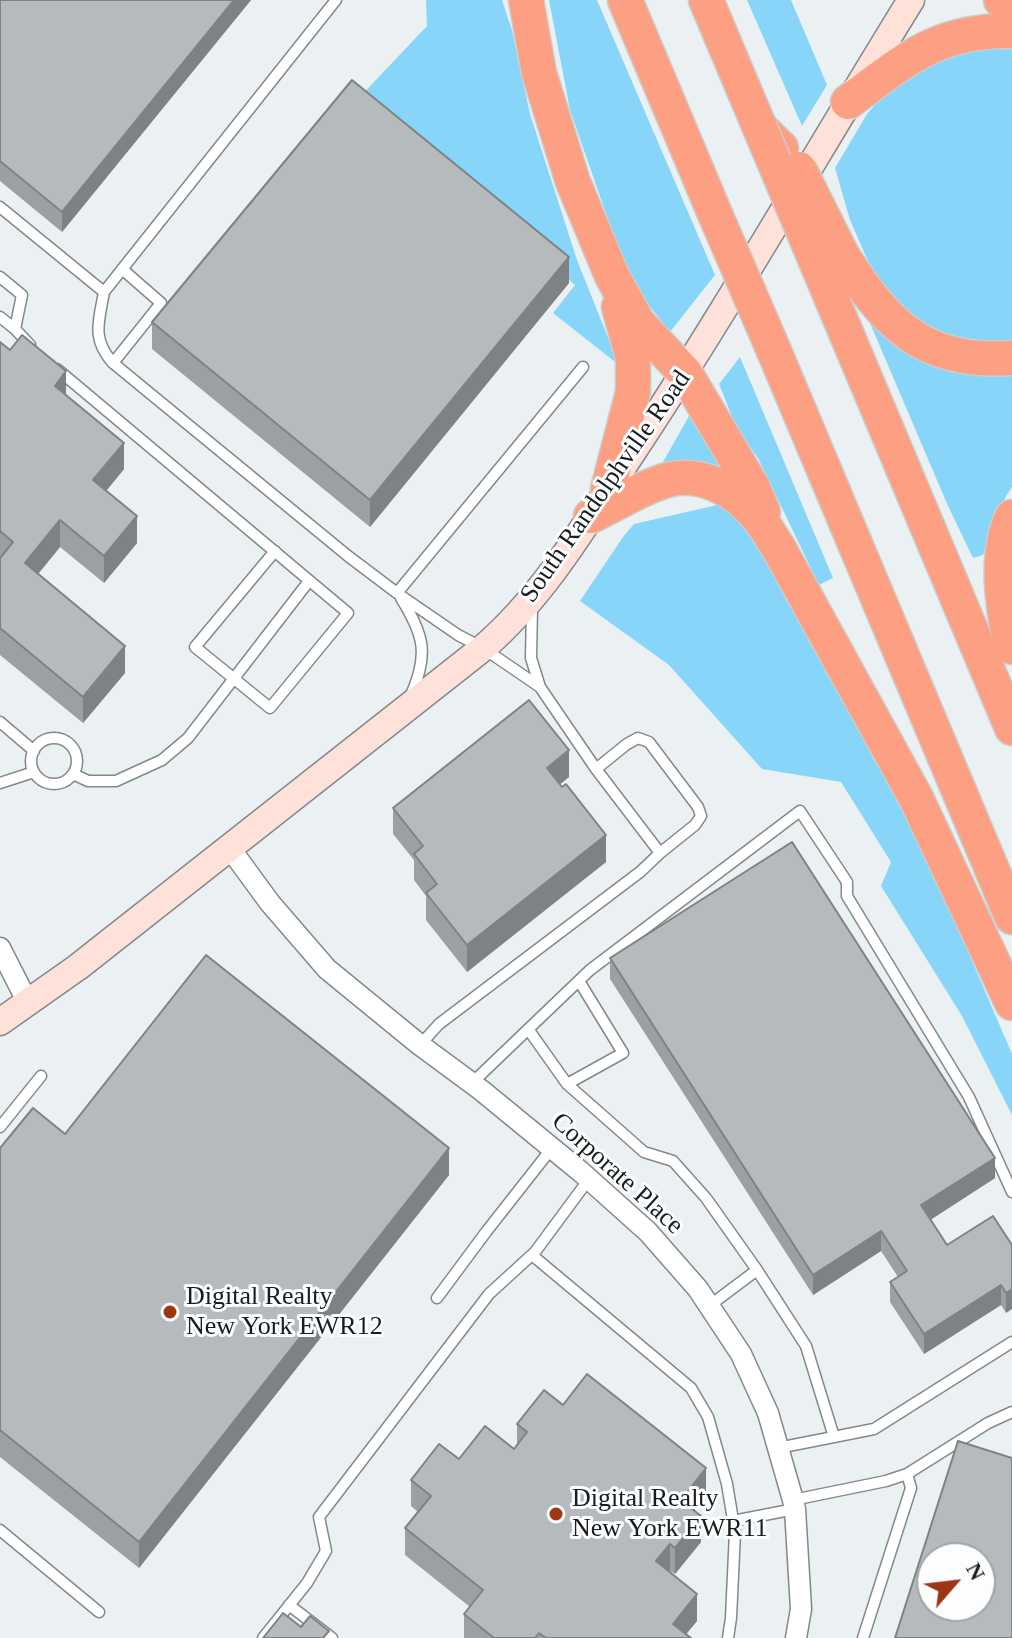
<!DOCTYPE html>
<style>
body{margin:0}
#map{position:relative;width:1012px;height:1638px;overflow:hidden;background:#ebf1f3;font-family:"Times New Roman",serif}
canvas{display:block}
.north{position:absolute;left:916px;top:1542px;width:80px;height:80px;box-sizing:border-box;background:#fbfdfe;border:2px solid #a1a3a4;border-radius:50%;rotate:62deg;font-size:22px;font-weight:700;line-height:32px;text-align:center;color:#191b1c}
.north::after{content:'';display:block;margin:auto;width:28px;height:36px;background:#9d3612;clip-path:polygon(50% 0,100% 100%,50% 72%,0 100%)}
</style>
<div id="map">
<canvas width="1012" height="1638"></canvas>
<div class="north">N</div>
</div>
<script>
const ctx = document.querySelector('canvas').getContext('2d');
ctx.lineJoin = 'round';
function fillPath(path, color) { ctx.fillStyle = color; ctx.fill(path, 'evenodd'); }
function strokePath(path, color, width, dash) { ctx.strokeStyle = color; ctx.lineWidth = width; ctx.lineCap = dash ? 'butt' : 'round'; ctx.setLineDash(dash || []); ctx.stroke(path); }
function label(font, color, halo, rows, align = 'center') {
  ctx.font = font + ' "Times New Roman",serif'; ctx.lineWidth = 6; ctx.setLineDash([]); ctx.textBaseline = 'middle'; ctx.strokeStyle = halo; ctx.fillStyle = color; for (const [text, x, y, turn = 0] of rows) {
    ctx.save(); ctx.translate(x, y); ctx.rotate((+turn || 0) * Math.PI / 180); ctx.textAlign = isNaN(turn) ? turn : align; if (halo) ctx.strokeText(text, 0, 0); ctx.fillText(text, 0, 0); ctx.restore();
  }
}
const green = new Path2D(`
 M426,0H502L512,30L530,114L577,260L619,365L553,313L575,285L356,101L427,26Z
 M549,0H597L715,275L670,332L629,280L570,110Z
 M747,0H791L827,85L802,126Z
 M1012,44V348L941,337L881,291L850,220L835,168L867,114L904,71L932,53Z
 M861,302L1012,368V487L1006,496L983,555L973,558L948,506Z
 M740,357L833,578L819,585L758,458L737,429L719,384Z
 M694,415L740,485L665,465L663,462L689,416Z
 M717,505L734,510L747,521L924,849L1012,1054V1115L962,1016L881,886L891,862L841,782L762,769L669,665L580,601L623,537L634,524Z`);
const service = new Path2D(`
 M336,0L104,292C99,321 91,339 113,363L348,556L397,593L458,635L483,648L540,687
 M0,207L104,292
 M0,277L22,295L15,329L30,345
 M0,317L15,329
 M113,363L161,303L122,269
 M57,369L348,613L270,708L195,647L275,551
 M397,593L583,367
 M401,598C424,635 429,654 411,695
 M0,722L34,751
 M31 761a23 23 0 1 1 46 0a23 23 0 1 1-46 0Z
 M596,769L627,744L638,738L649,742L698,807L701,816L695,825L660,853
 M73,774L88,781H116L162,760L188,738L309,581
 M0,783L34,772
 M528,1029L567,1084L644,1152L673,1161L706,1198L757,1270L806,1346L834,1437
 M420,1045L439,1024L640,872L660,853L596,769L540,687L531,658L532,608
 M472,1083L590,970L800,811L847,882V896L969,1097L1012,1192
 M567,1084L623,1053L579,981
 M0,1127L41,1076
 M532,1255L691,1388L708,1417L727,1484L735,1532L731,1618L728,1638
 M437,1298L486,1232L552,1148
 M709,1306L757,1270
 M778,1448L874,1429L1012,1342
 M793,1500L886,1481L907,1474L988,1423L1012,1412
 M733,1521L795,1509
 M0,1530L99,1612
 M289,1605L332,1638
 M263,1638L307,1583L326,1551L319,1517L489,1294L535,1252L589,1179
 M863,1638L911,1488L907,1474`);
const minor = new Path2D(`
 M229,847L270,903L327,969L420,1045L481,1090L581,1172L648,1232L698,1289L741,1354L768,1413L793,1500L795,1509L801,1609L796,1638
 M0,948L28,1003`);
const secondary = new Path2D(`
 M0,1022L78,967L483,648C544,596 587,522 630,456C729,307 817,152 911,0`);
const motorway = new Path2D(`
 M526,0L539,73L554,121L573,182L612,276L638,323L685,373L753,488L763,512
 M625,0L715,214
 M706,0L760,128L781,148
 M1001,0L1012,6
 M848,102C904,61 938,29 1012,31
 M842,255C887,325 923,364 1012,358
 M818,266L1012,728
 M774,351L1012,917
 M608,489L633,392V358L619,307
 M591,516C614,505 641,488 664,481C699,470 735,489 757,516C765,525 771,537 778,547L916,798L1012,1003
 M1012,517C995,554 1002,608 1012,647`);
const motorwayBridge = new Path2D(`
 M760,128L818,266
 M799,169L842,255
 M715,214L774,351`);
const wall = new Path2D(`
 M0,0H251L62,232L0,181Z
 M569,283L370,527L152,349V322Z
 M0,342L66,395L124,469L106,491L137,543L104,583L60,547L38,574L125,673L83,723L0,655Z
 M569,777L560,784L606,862L467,972L426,920V896L414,880V860L393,834V808Z
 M610,958L995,1178L930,1220L947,1245H1012L1006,1313L1001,1305L924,1354L890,1302V1282L898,1277L881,1251L813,1295L610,979Z
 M65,1134L449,1175L139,1568L0,1457V1148Z
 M563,1405L706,1495L694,1510L701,1542L675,1574L670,1571L669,1572L697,1621L686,1634L691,1638H464V1614L470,1607L405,1555V1528L418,1512L411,1506V1480L459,1459L514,1449L517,1444V1424Z`);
const shadedWall = new Path2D(`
 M234,0H251L62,232V212Z
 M569,257V283L370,527V500Z
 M66,371V398L55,386Z
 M124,443V469L93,507V480Z
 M137,516V543L104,583V556Z
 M60,520V547L25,590V563Z
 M125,646V673L83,723V697Z
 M569,750V777L547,795V768Z
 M606,835V862L467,972V945Z
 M449,1148V1175L139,1568V1542Z
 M995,1158V1178L921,1226V1205Z
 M881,1231V1251L813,1295V1275Z
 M1001,1285V1305L924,1354V1334Z
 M1012,1289V1309L1006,1313V1293Z
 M706,1468V1495L681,1527V1500Z
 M701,1516V1542L675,1574V1548Z
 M670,1544V1571L656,1588V1561Z
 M697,1594V1621L683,1638L673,1624Z`);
const building = new Path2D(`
 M0,0H234L62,212L0,161Z
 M352,80L569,257L370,500L152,322Z
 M22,335L66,371L55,386L124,443L93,480L137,516L104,556L60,520L25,563L125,646L83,697L0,628V558L13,542L0,531V342L10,350Z
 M529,700L569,750L547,768L562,787L566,784L606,835L467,945L426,893L437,884L414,854L423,846L393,808Z
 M792,842L995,1158L921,1205L947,1245L993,1216L1012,1245V1289L1006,1293L1001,1285L924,1334L890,1282L907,1271L881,1231L813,1275L610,958Z
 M206,955L449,1148L139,1542L0,1430V1148L33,1108L65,1134Z
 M587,1374L706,1468L681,1500L701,1516L675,1548L670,1544L656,1561L697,1594L673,1624L691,1638H546L539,1633L535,1638H494L464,1614L483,1590L405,1528L431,1496L411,1480L439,1444L459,1459L485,1426L514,1449L527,1432L517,1424L544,1390L563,1405Z
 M958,1441L1012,1458V1638H895ZM932,1558H980V1606H932Z
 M283,1613L301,1627L310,1616L329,1631L323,1638H263Z`);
const markers = [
 [170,1312,8,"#9d3612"],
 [556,1514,8,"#9d3612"]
];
const streetNames = [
 ["South Randolphville Road",606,487,-55],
 ["Corporate Place",617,1174,42]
];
const poiNames = [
 ["Digital Realty",186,1297],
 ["New York EWR12",186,1327],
 ["Digital Realty",572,1499],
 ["New York EWR11",572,1529]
];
fillPath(green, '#87d6f9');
strokePath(service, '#83888a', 13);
strokePath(minor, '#83888a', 23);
strokePath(secondary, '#83888a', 29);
strokePath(motorway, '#cccdcd', 37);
strokePath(service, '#fff', 10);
strokePath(minor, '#fff', 20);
strokePath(secondary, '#fee2da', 26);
strokePath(motorway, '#fd9f82', 34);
strokePath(motorwayBridge, '#cccdcd', 37, []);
strokePath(motorwayBridge, '#fd9f82', 34);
fillPath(wall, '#9ca0a3');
fillPath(shadedWall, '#7f8284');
fillPath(building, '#b5babd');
strokePath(building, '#7f8284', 2);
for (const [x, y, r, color] of markers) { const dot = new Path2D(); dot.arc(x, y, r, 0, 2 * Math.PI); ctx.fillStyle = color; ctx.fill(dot); strokePath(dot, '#fbfdfe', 3); }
label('26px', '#191b1c', '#fbfdfe', streetNames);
label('26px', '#191b1c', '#fbfdfe', poiNames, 'left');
</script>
